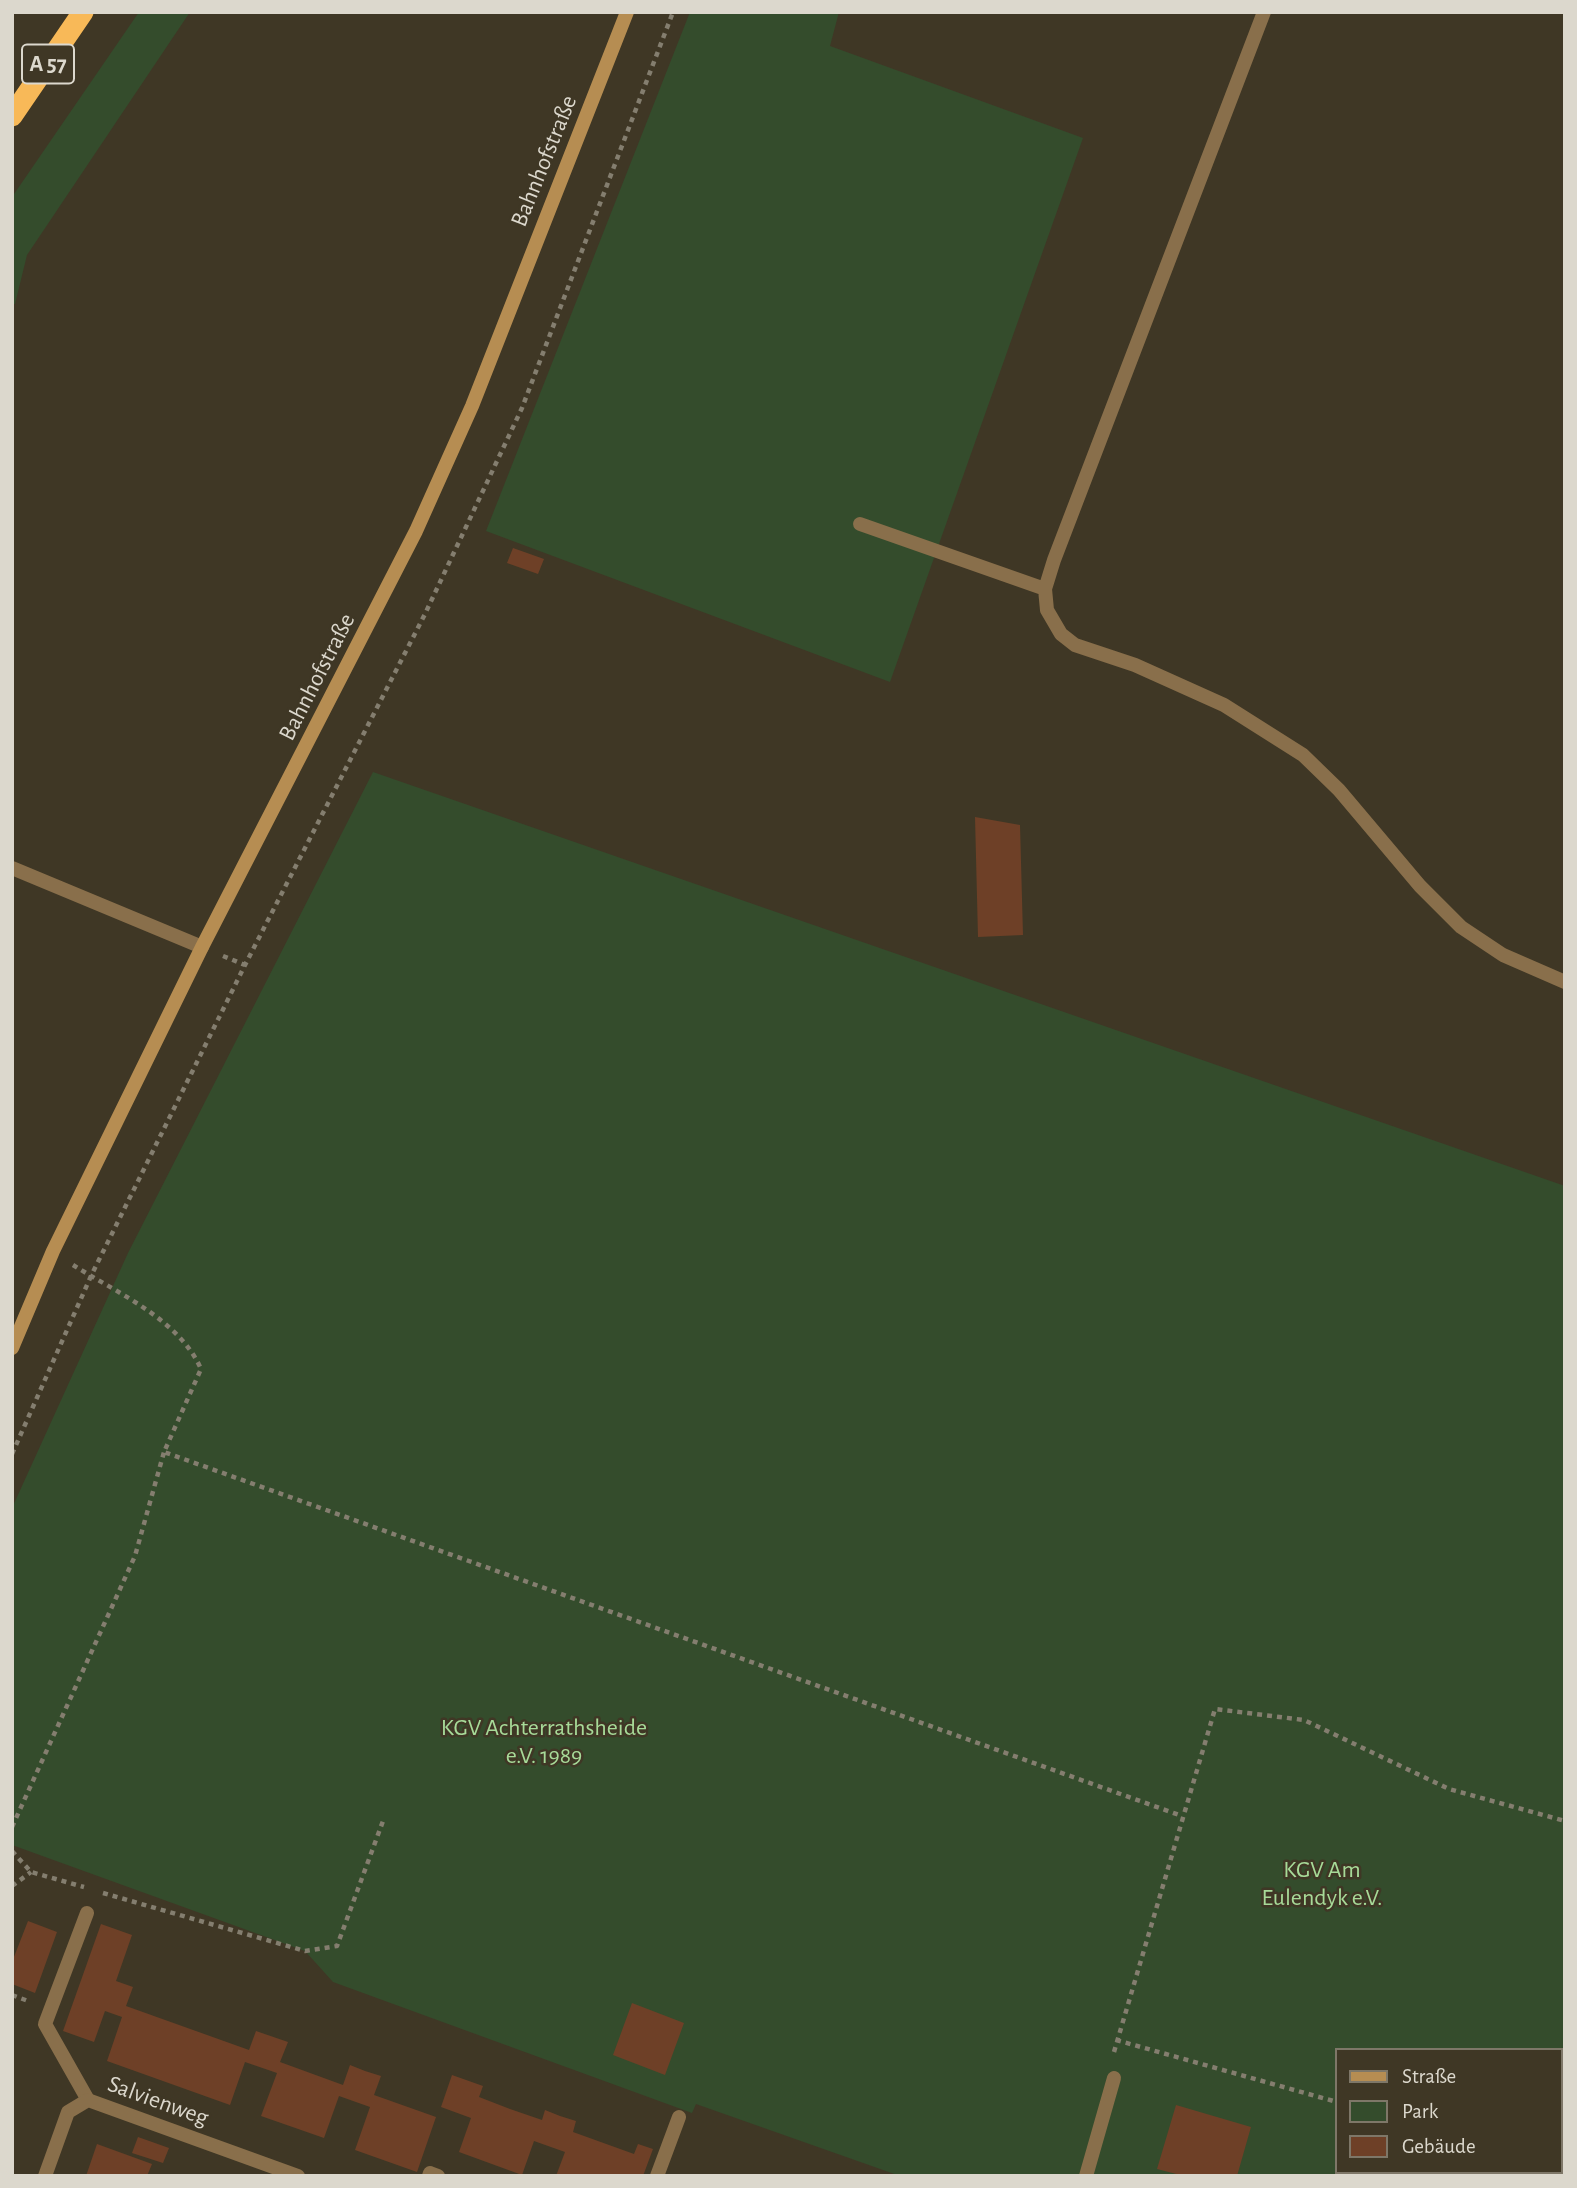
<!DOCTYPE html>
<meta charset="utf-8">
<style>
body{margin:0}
#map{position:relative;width:1577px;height:2188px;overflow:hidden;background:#3f3725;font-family:"Alegreya Sans",sans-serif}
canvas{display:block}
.frame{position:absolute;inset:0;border:14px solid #dcd8cd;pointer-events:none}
.legend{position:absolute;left:1335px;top:2048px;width:228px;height:126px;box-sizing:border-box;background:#3f3725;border:2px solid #7e7768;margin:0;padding:9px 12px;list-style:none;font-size:21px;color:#dcd8cd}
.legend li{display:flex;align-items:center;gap:14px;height:35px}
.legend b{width:35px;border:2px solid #7e7768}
</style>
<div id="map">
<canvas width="1577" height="2188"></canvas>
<div class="frame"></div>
<ul class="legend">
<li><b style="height:9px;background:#b68d52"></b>Straße</li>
<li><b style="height:19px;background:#344c2c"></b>Park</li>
<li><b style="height:19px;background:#6e4027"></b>Gebäude</li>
</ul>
</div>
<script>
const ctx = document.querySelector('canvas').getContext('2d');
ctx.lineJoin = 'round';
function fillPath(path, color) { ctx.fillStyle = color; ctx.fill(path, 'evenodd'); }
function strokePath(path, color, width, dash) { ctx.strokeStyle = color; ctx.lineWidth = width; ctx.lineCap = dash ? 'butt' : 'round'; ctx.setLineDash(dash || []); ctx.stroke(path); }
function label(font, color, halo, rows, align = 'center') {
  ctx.font = font + ' "Alegreya Sans",sans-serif'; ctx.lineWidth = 5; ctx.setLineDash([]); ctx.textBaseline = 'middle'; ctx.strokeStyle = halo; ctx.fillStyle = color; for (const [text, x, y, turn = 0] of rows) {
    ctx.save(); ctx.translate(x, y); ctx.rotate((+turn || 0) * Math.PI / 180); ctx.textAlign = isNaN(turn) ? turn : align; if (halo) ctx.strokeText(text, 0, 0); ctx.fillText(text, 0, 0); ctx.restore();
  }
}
const green = new Path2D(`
 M139,12H190L27,255L15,304H12V197Z
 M690,12H839L830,46L1083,138L890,682L486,531Z
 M373,772L1565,1186V2176H900L696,2104L692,2113L333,1982L305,1951L12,1845V1508L128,1253ZM1337,2050H1561V2172H1337Z`);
const building = new Path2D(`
 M513,548L544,559L538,574L507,563Z
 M975,817L1020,825L1023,935L978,937Z
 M28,1921L57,1932L35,1993L12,1984V1962Z
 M101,1924L132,1935L116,1981L133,1987L126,2006L249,2050L256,2031L288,2042L280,2062L343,2085L350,2065L365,2071L381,2076L374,2095L436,2117L417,2172L355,2150L370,2107L339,2096L324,2138L261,2116L277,2073L245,2062L230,2105L107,2061L122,2017L105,2011L94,2042L63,2031Z
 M632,2003L684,2023L665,2075L613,2055Z
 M452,2075L483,2086L479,2097L510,2109L542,2120L545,2110L560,2116L576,2121L573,2132L634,2154L638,2144L653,2149L643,2176H556L565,2152L534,2141L522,2175L459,2152L471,2118L441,2107Z
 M1176,2105L1251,2127L1237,2176H1184L1157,2169Z
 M138,2137L169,2148L163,2163L132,2153Z
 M97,2144L152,2164L147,2176H86Z`);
const path = new Path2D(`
 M223,956L245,965
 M73,1265C117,1293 179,1319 201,1369L164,1452L1182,1816
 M12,1454L91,1276L245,965L425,614L522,408L673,12
 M12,1827L135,1556L164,1452
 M12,1851L31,1872L84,1887
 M12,1886L31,1872
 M103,1893L305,1951L337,1946L383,1821
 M12,1995L28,2001
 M1116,2040L1337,2102
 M1114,2052L1215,1709L1304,1720L1449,1789L1565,1821
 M1561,2167L1565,2168
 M1415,2176L1416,2172`);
const lane = new Path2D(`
 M1264,12L1054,560L1045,589L1047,610L1061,634L1075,645L1135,665L1224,705L1303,755L1339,790L1420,886L1461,927L1503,955L1565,982
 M860,524L1045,589
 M12,868L202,947
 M87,1913L45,2024L88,2100
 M1086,2176L1114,2078`);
const street = new Path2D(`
 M45,2176L68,2112L88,2100L298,2176
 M429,2176L430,2173L438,2176
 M657,2176L679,2117`);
const secondary = new Path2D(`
 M12,1348L53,1251L202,947L416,531L472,406L627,12`);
const highway = new Path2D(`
 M12,116L83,12`);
const shields = [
 [48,64,52]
];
const shieldNames = [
 ["A 57",48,64]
];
const streetNames = [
 ["Bahnhofstraße",544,161,-68],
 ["Bahnhofstraße",317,677,-63],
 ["Salvienweg",158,2101,20]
];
const parkNames = [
 ["KGV Achterrathsheide",544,1728],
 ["e.V. 1989",544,1756],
 ["KGV Am",1322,1870],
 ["Eulendyk e.V.",1322,1898]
];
fillPath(green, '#344c2c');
fillPath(building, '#6e4027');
strokePath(path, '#847e6f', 4.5, [5, 5]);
strokePath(lane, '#896f4b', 14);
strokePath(street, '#896f4b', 14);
strokePath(secondary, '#b68d52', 14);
strokePath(highway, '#f8b958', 21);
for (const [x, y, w] of shields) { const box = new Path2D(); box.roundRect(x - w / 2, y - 19.5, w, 39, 5); ctx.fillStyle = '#3f3725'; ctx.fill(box); strokePath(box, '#dcd8cd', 2); }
label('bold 23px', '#dcd8cd', null, shieldNames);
label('24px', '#dcd8cd', '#3f3725', streetNames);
label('24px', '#a7da98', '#3f3725', parkNames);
</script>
